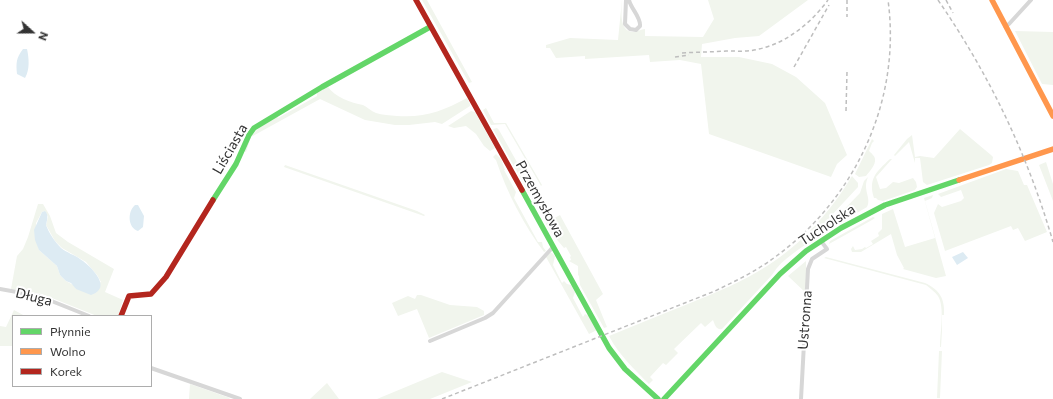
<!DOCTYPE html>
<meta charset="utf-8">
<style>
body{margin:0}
#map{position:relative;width:1053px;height:399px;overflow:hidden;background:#fff;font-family:Commissioner,sans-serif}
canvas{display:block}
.legend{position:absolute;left:12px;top:315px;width:140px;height:72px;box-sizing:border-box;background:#fff;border:1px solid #adadad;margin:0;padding:5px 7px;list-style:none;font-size:12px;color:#333}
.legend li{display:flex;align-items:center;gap:8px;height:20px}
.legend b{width:20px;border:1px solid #adadad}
.north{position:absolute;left:12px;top:12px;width:40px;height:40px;-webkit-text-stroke:3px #fff;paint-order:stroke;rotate:111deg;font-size:11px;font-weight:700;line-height:16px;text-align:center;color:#333}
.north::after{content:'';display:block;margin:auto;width:14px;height:18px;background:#333;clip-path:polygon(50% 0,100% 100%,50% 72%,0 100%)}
</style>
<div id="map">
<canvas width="1053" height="399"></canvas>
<ul class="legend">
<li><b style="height:5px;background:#63d668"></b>Płynnie</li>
<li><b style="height:5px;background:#ff974d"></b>Wolno</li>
<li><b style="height:5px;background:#b3261e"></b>Korek</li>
</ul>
<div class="north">N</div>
</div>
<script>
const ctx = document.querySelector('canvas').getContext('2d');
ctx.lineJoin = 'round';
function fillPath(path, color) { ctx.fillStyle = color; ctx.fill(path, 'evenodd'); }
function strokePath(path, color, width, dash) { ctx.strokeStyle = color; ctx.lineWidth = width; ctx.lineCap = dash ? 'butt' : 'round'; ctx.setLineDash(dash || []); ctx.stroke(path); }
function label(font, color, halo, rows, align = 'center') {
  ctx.font = font + ' Commissioner,sans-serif'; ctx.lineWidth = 4; ctx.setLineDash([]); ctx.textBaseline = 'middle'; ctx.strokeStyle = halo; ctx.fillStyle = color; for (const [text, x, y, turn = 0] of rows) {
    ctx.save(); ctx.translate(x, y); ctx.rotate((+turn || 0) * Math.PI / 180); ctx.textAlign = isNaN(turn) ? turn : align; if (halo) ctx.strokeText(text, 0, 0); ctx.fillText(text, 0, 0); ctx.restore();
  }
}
const green = new Path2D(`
 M422,0H427L472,82L469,83Z
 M622,0C622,9 618,31 633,32C638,32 641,29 645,29V36L703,37L714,19L708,0H808L759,36L735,38L702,44L701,57H739L772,64L796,77L825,103L847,155L837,164L831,177L709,134L701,64L680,60L650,62L649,55L585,59V56L556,58L550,48H546V45L570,38L618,40Z
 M1015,31L1053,32V85L1042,84Z
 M328,87C335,97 351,103 363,105C367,107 371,111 376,113C382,115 390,115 397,116C425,118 443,111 467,98L470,104V106L442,124L435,122L409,125H395L365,120L320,99L251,137L246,152L244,151C253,130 258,128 277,116L278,118L317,96V93Z
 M486,108L494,123H506L542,185L541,186L505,124L491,125L483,110Z
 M471,111L475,112L495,148L490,151L484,146L476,134L466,126L454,128L448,126Z
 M497,128L499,130L532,189L531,192L529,193L493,129Z
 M960,129L991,155L993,157L992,163L989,165L927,185L923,182L920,158H915V163L909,142L895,156L894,155L907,139L912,135L915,157L920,156L934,158Z
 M872,139L874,141L872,143L869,151C871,153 875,156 875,159C876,165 869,172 866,176L859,177L855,174Z
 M496,154L501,159L505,170H504L516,192L514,198L538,242H542L543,247L546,251L544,252C524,225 507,193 496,160L493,157Z
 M890,159H892L876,177L880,189L886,188L893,182L899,183L913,178L916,182L917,187L915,190L883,201L878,200L876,198H874C868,179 876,172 890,159Z
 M1046,162L1053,184V201L1039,165Z
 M285,165L417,211L425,215L424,216L284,167Z
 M1006,169L1018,171L1024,185H1027L1047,232L1025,241L1018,228L1013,230L1011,226L945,251L934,213L938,204L942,207L961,201L964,198L961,190L941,197L938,194Z
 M852,176L858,183V187L817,231L816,237C801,249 782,258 772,275L722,329C716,330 715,325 713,320L705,327L701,323L674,349L678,353L666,365L663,363L650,377L653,380L649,384C634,369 619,355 609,336C635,325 661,315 688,304C715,293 742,282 767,266C802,244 831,211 852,176Z
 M868,177C862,190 872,198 867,207L823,233L822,232L860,193L864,181Z
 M537,194L541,195L549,210L548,213L543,216L532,198Z
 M933,195L932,198L925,201L946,276L936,278L903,269L904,268L897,255L891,234L861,252H852L851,249L853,246L855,250L862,249L865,247L866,248L873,244L871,241L879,236L878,233L882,229V214L893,209L905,247L935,238L924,198Z
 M38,204H43L50,216L56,233L68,242L114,269L105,292L123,300L118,316H97L42,294L11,289L17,256L23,249L28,237ZM45,211L48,217L46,225L55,241L62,248L86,262L97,275L101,282L76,289L75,286L66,281L60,275L57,266L39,250L36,223L42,212Z
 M560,215L603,294L596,300L607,327L604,328L580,285L579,276L578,275V266L569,261L571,260L570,257L571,256L566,247L564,248L553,235L546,224L547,222Z
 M873,217L875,218L872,220L829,244L830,241Z
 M550,253H552L555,256L553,265L562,283L564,281L567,284L571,285L575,292L573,298L583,317L585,314L589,316L597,330L589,334L546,257Z
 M826,257L925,283C940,290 945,299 944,315H942V331L941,347H940C940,334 945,307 938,296C935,292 930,288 926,285L824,258Z
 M806,261V293L788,276Z
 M417,295H421L450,305L477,307L484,311V315L429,338L417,309L398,316L392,303L408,296L415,299Z
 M14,310L25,316H13V346H0V326L6,327Z
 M939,351H942L940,398H937Z
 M442,372L472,382L430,399H377Z
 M327,383L339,399H310Z
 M190,384L230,398L229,399H189Z`);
const water = new Path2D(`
 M23,49H27C29,58 30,70 25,78L17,74C16,63 16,58 23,49Z
 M135,205H138L144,216L143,227L138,231C128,228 127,212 135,205Z
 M45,211C49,215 47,220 46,225C49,233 55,242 61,248C67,253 75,255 80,259C87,263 104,279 100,288C98,292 94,294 91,295L76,289L71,283L66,281L60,275L57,266L39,250L35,240L34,230L42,212Z
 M963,252L968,258L957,265L952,257Z`);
const street = new Path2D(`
 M626,0L625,24L630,29L636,30L640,26C641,17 631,9 629,0
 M1005,26L1009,24L1031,0
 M0,289L39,296L89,316
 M430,341L485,318L493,313L553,247
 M151,368L240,399
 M801,399L808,269L812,259L827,249L821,241`);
const fast = new Path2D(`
 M522,190L609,348L625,369L658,399
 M213,200L236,164L249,135L254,128L322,87L430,27
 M664,399L780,274L806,251L841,228L885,205L959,180`);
const slow = new Path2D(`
 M992,0L1053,116
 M959,180L1053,149`);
const jam = new Path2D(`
 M416,0L522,190
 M121,316L129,296L151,294L166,277L213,200`);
const rail = new Path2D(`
 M847,0V17
 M938,0C989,74 1028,155 1053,242
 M946,0L953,13
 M682,53C697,52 711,52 726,51C737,51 748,52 759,49C787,43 812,22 828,0
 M675,57L689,55
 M794,67L829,5
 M846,111L847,72
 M442,399L715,291C733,282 751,274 768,262C853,204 902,103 888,0`);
const streetNames = [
 ["Liściasta",230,149,-60],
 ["Przemysłowa",540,199,61],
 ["Tucholska",827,225,-33],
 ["Długa",34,297,14],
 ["Ustronna",805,320,-86]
];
fillPath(green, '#f1f5ed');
fillPath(water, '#ddebf3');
strokePath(street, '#d7d7d7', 4);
strokePath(fast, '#63d668', 5.5);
strokePath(slow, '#ff974d', 5.5);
strokePath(jam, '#b3261e', 5.5);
strokePath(rail, '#bebebe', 1.5, [4, 3]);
label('14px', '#333', '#fff', streetNames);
</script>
